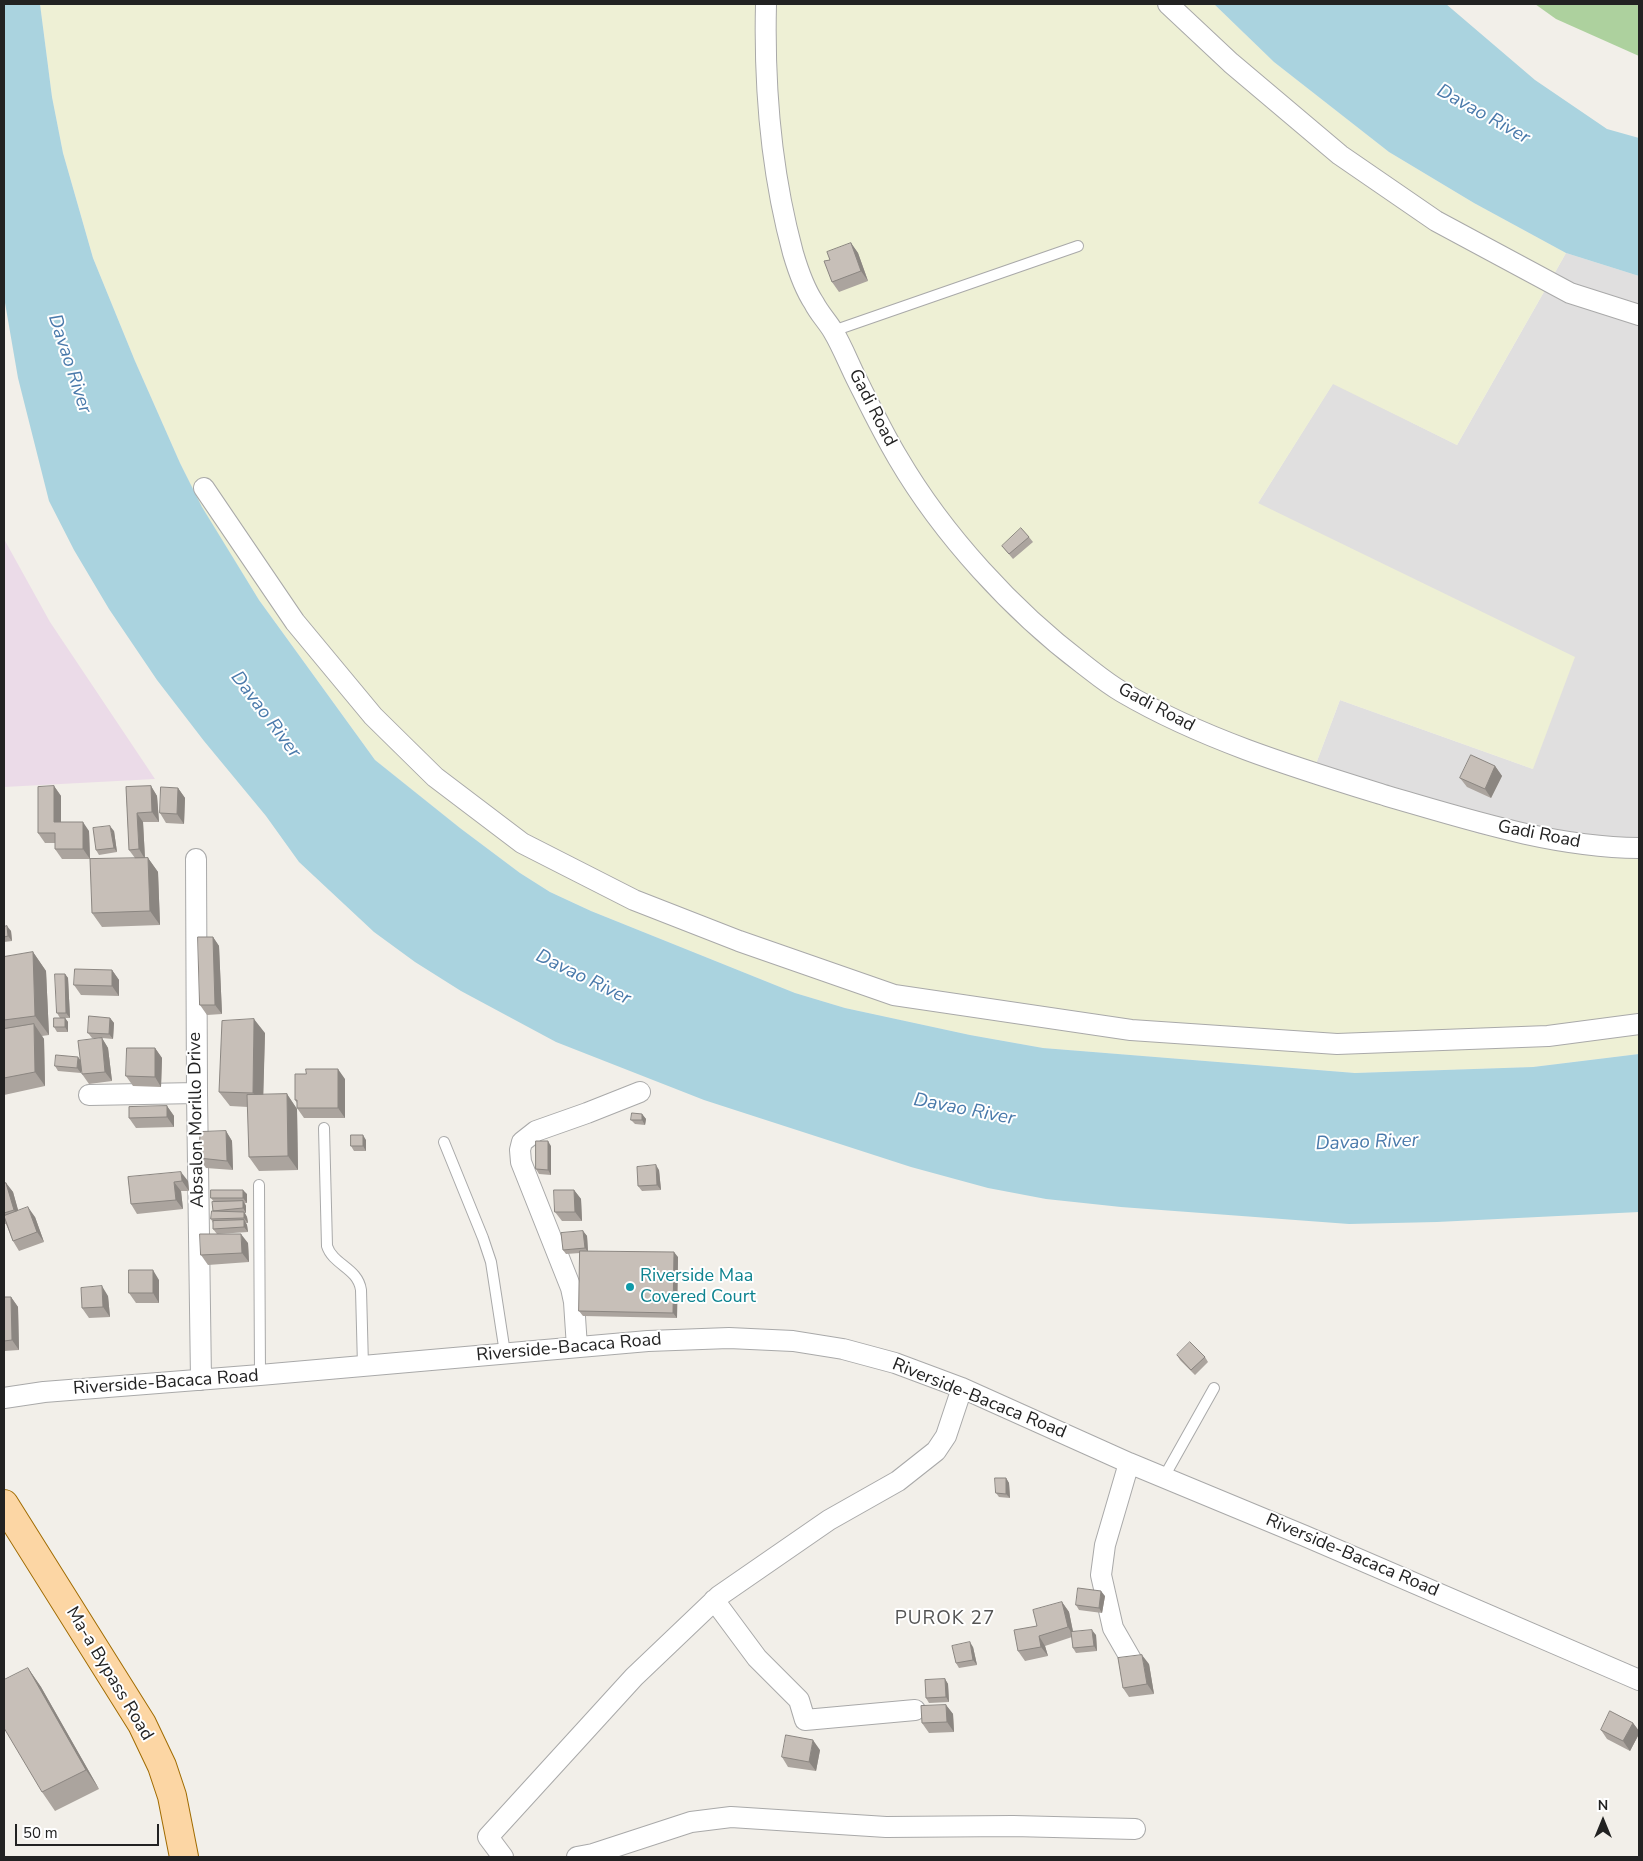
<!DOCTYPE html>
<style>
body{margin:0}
#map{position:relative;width:1643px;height:1861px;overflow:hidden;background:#f2efe9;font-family:"Nunito Sans",sans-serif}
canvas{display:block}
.frame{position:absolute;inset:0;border:5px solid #222;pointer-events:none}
.north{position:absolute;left:1578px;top:1796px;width:50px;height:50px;-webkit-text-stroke:4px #fff;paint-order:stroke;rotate:0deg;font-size:14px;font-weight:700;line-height:20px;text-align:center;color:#222}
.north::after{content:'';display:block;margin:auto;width:18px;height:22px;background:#222;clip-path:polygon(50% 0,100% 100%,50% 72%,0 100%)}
.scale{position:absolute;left:15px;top:1824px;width:144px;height:22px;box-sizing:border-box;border:2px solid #222;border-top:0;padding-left:6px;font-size:15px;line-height:18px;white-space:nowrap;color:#222;-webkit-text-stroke:4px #fff;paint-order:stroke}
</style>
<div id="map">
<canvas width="1643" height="1861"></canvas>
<div class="frame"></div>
<div class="north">N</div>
<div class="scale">50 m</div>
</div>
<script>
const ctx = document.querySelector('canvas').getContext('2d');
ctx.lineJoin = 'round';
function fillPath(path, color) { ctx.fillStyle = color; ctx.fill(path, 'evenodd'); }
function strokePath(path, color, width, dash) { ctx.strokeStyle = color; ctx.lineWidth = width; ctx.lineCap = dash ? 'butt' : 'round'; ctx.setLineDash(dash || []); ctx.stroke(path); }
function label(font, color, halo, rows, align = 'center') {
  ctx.font = font + ' "Nunito Sans",sans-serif'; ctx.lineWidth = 4; ctx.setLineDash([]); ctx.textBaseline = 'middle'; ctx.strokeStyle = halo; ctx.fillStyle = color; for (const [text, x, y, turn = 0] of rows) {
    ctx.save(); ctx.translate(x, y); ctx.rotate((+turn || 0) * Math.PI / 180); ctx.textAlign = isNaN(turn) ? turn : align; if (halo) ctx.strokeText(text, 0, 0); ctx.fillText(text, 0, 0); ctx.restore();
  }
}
const residential = new Path2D(`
 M1566,253L1639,276V856H1598L1479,834L1311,777L1340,700L1533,769L1258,503L1333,383L1457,445Z`);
const industrial = new Path2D(`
 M4,539L50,622L155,779L4,787Z`);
const farmland = new Path2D(`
 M40,4H1214L1274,62L1389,152L1474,203L1566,253L1457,445L1333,384L1258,503L1575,657L1533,769L1340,700L1311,777L1479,834L1598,856H1639V1054L1533,1067L1355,1073L1043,1048L970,1035L845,1008L795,993L591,911L550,892L520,873L460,828L375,760L259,600L202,508L180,463L135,361L93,258L63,153L52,97Z`);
const forest = new Path2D(`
 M1535,4H1639V56L1556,19Z`);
const water = new Path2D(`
 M4,4H40L52,97L63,153L93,258L135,361L180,463L202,507L259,600L375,760L460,828L520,873L550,892L591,911L795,993L845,1008L970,1035L1043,1048L1355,1073L1533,1067L1639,1054V1212L1437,1222L1349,1224L1121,1207L1046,1199L988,1188L911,1167L704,1100L556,1042L461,991L415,962L374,932L299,862L266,816L204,741L157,680L109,609L74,550L49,501L18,378L4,297Z
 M1214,4H1446L1535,80L1607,129L1639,138V276L1566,253L1474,203L1389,152L1274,62Z`);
const service = new Path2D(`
 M833,331L1078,246
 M324,1128L327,1246C333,1265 358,1268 361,1290L363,1366
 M444,1142L483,1238L491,1262L505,1353
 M259,1185L260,1375
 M1164,1477L1214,1388`);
const minor = new Path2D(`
 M766,4C764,87 771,172 793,253C798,270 804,288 814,303C819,313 827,321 833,331C842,346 849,364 857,380C870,406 883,433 898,458C943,535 1013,611 1083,664C1096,674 1108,684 1122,692C1204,740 1297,768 1387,796C1470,820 1552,847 1639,848
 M1168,4L1231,63L1340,155L1436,221L1570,293L1639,315
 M204,488L295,622L373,716L435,777L522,843L634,900L739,941L894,995L1131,1030L1337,1044L1548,1036L1639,1024
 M196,859L197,1093L201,1380
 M89,1095L197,1093
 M577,1347L574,1302L571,1288L521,1162L520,1150L522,1142L536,1131L587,1113L640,1092
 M4,1398L44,1392L260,1375L648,1341L729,1338L793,1341L843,1349L895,1363L962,1388L1129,1463L1305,1536L1639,1680
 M1129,1463L1105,1545L1101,1575L1113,1628L1132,1661
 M714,1600L757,1658L799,1700L805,1720L915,1710
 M503,1857L488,1837L634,1677L719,1596L829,1520L898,1481L936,1451L946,1436L962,1388
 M577,1857L593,1854L691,1822L731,1817L886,1827L1013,1826L1135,1829`);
const primary = new Path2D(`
 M4,1504L142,1724L162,1766L172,1796L184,1857`);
const wall = new Path2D(`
 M851,243L858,253L868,281L839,292L832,282L830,260Z
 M1029,537L1033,542L1013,559L1002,546Z
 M1495,766L1502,776L1491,798L1467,787L1460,778Z
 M54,786L61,796V822L89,831L90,859H62L55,849V843H45L38,833Z
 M151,786L157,796L159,822H143L145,858H148L158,872L160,925L102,927L92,913L135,858L129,850L126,787Z
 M178,788L185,798L184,824L166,823L160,813Z
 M114,831L117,852L99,855L96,850Z
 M4,927L11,931L12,941L4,942Z
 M213,937L219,946L222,1014L207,1015L200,1005Z
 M33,952L46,971L49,1035L42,1036L44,1039L45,1086L4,1095V957Z
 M112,970L119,980V996L81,995L74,985Z
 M65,974L68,978L70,1018H65L68,1022V1032H57L54,1027L60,1018L57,1013Z
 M110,1018L114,1023L113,1039L102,1038L108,1048L112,1081L89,1084L82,1074L81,1067V1073L58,1071L55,1066L80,1060L100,1038H92L88,1033Z
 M265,1033L263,1095L287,1094L297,1109L298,1170L259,1171L249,1157L248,1107L230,1106L219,1092Z
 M155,1048L162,1058L161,1087L133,1086L126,1076Z
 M345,1079V1118H304L297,1108V1103L295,1100Z
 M167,1106L174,1116V1127L136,1128L129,1118Z
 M642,1114L646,1119L645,1125L635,1124L631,1120Z
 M226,1131L232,1141L233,1170L206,1168L199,1158Z
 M366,1140V1151H354L351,1146Z
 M551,1146V1175L539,1174L536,1169Z
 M659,1170L661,1190L642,1191L638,1186Z
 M128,1177L188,1181L189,1191H181L183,1209L137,1214L131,1204Z
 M6,1183L13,1192L18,1211L35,1217L44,1242L19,1251L13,1241L6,1224H4V1184Z
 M574,1190L581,1199L582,1221H562L555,1212Z
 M247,1194V1203H245L246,1206V1213H245L247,1217L248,1223H246L247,1225L248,1232L218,1234L248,1243L249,1262L208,1265L201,1255L217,1234L213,1229V1223L211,1219L213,1211L214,1202L211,1198Z
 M583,1231L587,1236L588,1251L678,1257L677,1318L583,1316L579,1311L580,1253L566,1254L563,1250Z
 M159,1280V1303H136L129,1293Z
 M108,1296L110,1317L89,1318L82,1308Z
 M4,1297H11L18,1307L19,1350L4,1351Z
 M1177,1355L1205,1357L1208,1362L1195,1375L1180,1360Z
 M1006,1478L1009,1483L1010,1498L999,1497L996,1493Z
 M1105,1596L1102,1613L1079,1610L1076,1605Z
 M1062,1602L1069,1612L1073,1631L1096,1635L1097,1651L1076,1653L1073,1648L1072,1637L1045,1646L1048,1656L1025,1661L1018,1651L1037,1626Z
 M973,1647L977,1665L959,1668L956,1663Z
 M1149,1664L1154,1694L1129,1697L1123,1688Z
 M28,1668L41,1687L99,1789L55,1811L42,1792Z
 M945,1679L948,1684L949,1702L929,1703L926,1698Z
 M946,1705L953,1714L954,1732L929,1733L922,1723Z
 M1633,1723L1639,1731V1734L1630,1751L1607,1739L1601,1730Z
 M820,1750L816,1771L788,1767L782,1757Z`);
const shadedWall = new Path2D(`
 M851,243L858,253L868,281L861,271Z
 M1495,766L1502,776L1491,798L1485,789Z
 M54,786L61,796V832L54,822Z
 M151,786L157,796L159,822L152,812Z
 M178,788L185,798L184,824L177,814Z
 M137,813L143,822L145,859L139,849Z
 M83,822L89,831L90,859L83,849Z
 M110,826L114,831L117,852L114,848Z
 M148,858L158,872L160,925L150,911Z
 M7,926L11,931L12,941L8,936Z
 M213,937L219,946L222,1014L215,1005Z
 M33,952L46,971L49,1035L35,1016Z
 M112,970L119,980V996L112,986Z
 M65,974L68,978L70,1018L66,1013Z
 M65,1018L68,1022V1032L65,1027Z
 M110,1018L114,1023L113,1039L109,1034Z
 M254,1019L265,1033L263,1107L253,1093Z
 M34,1024L44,1039L45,1086L35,1072Z
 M102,1038L108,1048L112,1081L105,1072Z
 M155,1048L162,1058L161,1087L155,1077Z
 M78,1057L82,1062L81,1073L77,1068Z
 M338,1069L345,1079V1118L338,1108Z
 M287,1094L297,1109L298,1170L288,1156Z
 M167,1106L174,1116V1127L167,1117Z
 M642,1114L646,1119L645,1125L642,1120Z
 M226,1131L232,1141L233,1170L227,1161Z
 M363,1135L366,1140V1151L363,1146Z
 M548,1141L551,1146V1175L548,1170Z
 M656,1165L659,1170L661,1190L657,1185Z
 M181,1172L188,1181L189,1191L182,1181Z
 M174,1182L181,1191L183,1209L176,1200Z
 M6,1183L13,1192L21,1220L14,1210Z
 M243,1190L247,1194V1203L243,1198Z
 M574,1190L581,1199L582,1221L575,1212Z
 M243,1201L246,1206V1213L243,1208Z
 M28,1207L35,1217L44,1242L37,1232Z
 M244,1212L247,1217L248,1223L244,1218Z
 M244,1220L247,1225L248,1232L244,1227Z
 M583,1231L587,1236L588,1252L585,1248Z
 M241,1234L248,1243L249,1262L242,1253Z
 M674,1252L678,1257L677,1318L673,1313Z
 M153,1270L159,1280V1303L153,1293Z
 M102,1286L108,1296L110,1317L103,1307Z
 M11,1297L18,1307L19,1350L12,1340Z
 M1006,1478L1009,1483L1010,1498L1006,1494Z
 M1101,1591L1105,1596L1102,1613L1099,1608Z
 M1062,1602L1069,1612L1074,1637L1068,1627Z
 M1092,1630L1096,1635L1097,1651L1094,1646Z
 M1039,1636L1045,1646L1048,1656L1041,1647Z
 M970,1642L973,1647L977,1665L973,1660Z
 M1142,1655L1149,1664L1154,1694L1147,1684Z
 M28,1668L41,1687L99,1789L86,1770Z
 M945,1679L948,1684L949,1702L946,1697Z
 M946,1705L953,1714L954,1732L947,1722Z
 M1633,1723L1639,1731V1734L1630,1751L1623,1741Z
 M813,1740L820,1750L816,1771L809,1762Z`);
const building = new Path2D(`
 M851,243L861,271L832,282L824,261L830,260L827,252Z
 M1021,528L1029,537L1009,554L1002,546Z
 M1471,755L1495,766L1485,789L1460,778Z
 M54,786V822H83V849H55V833H38V787Z
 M151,786L152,812L137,813L139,849L129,850L126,787Z
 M161,787L178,788L177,814L160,813Z
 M110,826L114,848L96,850L93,828Z
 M148,858L150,911L92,913L90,859Z
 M7,926L8,936L4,937V927Z
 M198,937H213L215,1005H200Z
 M33,952L35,1016L4,1020V957Z
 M75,969L112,970V986L74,985Z
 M55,974H65L66,1013H57Z
 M89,1016L110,1018L109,1034L88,1033Z
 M54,1018H65V1027H54Z
 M254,1019L253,1093L219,1092L222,1021Z
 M34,1024L35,1072L4,1078V1029Z
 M102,1038L105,1072L82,1074L78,1041Z
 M127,1048H155V1077L126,1076Z
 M56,1055L78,1057L77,1068L55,1066Z
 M306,1069H338V1108H297V1100H295V1074H306Z
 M287,1094L288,1156L249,1157L247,1095Z
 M167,1106V1117L129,1118V1107Z
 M632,1113L642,1114V1120H631Z
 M226,1131L227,1161L199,1158L200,1132Z
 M351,1135H363V1146H351Z
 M536,1141H548V1170L536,1169Z
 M656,1165L657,1185L638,1186L637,1167Z
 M181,1172L182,1181L174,1182L176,1200L131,1204L128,1177Z
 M6,1183L14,1210L4,1213V1184Z
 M211,1190H243V1198H211Z
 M554,1190H574L575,1212H555Z
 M243,1201V1208L213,1211L212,1202Z
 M28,1207L37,1232L13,1241L4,1216Z
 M212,1211L244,1212V1218L211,1219Z
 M244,1220V1227L213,1229V1221Z
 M583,1231L585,1248L563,1250L561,1233Z
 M200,1234H241L242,1253L201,1255Z
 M580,1251L674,1252L673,1313L579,1311Z
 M129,1270H153V1293H129Z
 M102,1286L103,1307L82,1308L81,1288Z
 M4,1297H11L12,1340L4,1341Z
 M1190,1342L1205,1357L1191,1370L1177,1355Z
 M995,1478H1006V1494L996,1493Z
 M1078,1588L1101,1591L1099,1608L1076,1605Z
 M1062,1602L1068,1627L1039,1636L1041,1647L1018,1651L1014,1630L1037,1626L1033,1610Z
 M1092,1630L1094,1646L1073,1648L1071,1632Z
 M970,1642L973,1660L956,1663L952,1646Z
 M1142,1655L1147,1684L1123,1688L1118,1658Z
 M28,1668L86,1770L42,1792L4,1728V1680Z
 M945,1679L946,1697L926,1698L925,1680Z
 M946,1705L947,1722L922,1723L921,1706Z
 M1610,1711L1633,1723L1623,1741L1601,1730Z
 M786,1735L813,1740L809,1762L782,1757Z`);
const markers = [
 [630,1287,5,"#0f9aa8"]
];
const streetNames = [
 ["Gadi Road",872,408,63],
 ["Gadi Road",1156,708,28],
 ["Gadi Road",1539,835,11],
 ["Absalon Morillo Drive",197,1120,-91],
 ["Riverside-Bacaca Road",569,1348,-5],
 ["Riverside-Bacaca Road",166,1383,-4],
 ["Riverside-Bacaca Road",979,1399,22],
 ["Riverside-Bacaca Road",1352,1556,23],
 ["Ma-a Bypass Road",109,1674,59]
];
const cultureNames = [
 ["Riverside Maa",640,1277],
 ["Covered Court",640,1298]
];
const waterNames = [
 ["Davao River",1483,115,29],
 ["Davao River",69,364,72],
 ["Davao River",265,715,53],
 ["Davao River",583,978,26],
 ["Davao River",964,1110,11],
 ["Davao River",1367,1143,-2]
];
const neighbourhoodNames = [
 ["PUROK 27",945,1619]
];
fillPath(residential, '#e0dfdf');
fillPath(industrial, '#ebdbe8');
fillPath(farmland, '#eef0d5');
fillPath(forest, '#add19e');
fillPath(water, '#aad3df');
strokePath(service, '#a9a9a9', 12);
strokePath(minor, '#a9a9a9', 22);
strokePath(primary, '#a06b00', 30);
strokePath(service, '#fff', 10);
strokePath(minor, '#fff', 20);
strokePath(primary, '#fcd6a4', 28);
fillPath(wall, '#aba49e');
fillPath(shadedWall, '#8b8681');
fillPath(building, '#c7bfb8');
strokePath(building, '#8b8681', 1);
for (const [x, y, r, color] of markers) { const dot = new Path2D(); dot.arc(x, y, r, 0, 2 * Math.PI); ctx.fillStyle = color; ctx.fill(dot); strokePath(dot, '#fff', 2); }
label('18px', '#222', '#fff', streetNames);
label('18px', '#0d838f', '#fff', cultureNames, 'left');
label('italic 19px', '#4a7aab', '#fff', waterNames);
ctx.letterSpacing = '1px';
label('19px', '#555', '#fff', neighbourhoodNames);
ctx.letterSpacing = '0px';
</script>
